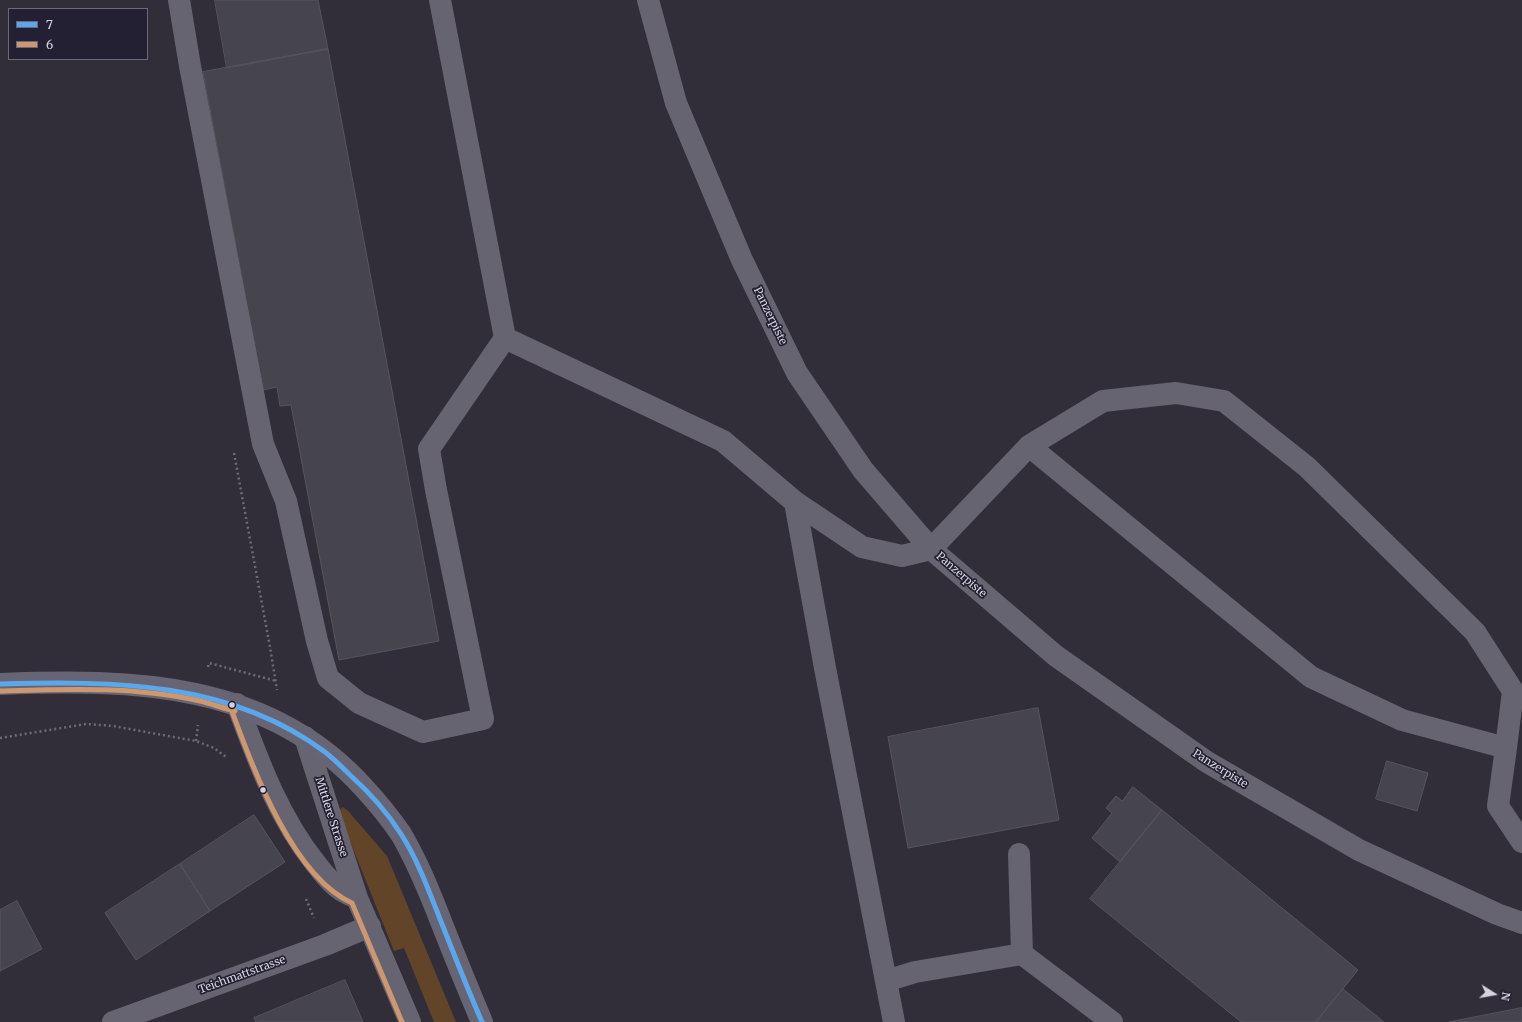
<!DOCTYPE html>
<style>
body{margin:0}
#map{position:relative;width:1522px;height:1022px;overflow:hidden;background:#312e39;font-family:Merriweather,serif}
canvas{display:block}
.legend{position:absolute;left:8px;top:8px;width:140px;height:52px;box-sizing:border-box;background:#242033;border:1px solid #6b6878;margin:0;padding:5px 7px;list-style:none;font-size:12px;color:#d5d3df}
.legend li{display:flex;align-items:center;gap:8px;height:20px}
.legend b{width:20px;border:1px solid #6b6878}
.north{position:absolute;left:1474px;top:974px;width:40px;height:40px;-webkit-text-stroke:3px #242033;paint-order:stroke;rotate:101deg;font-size:11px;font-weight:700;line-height:16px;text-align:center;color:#d5d3df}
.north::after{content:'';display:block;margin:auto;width:14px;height:18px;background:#d5d3df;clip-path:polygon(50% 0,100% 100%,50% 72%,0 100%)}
</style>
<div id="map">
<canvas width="1522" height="1022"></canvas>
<ul class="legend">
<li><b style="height:5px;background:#5aa8eb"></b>7</li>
<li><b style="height:5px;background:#cd976f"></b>6</li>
</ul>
<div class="north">N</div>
</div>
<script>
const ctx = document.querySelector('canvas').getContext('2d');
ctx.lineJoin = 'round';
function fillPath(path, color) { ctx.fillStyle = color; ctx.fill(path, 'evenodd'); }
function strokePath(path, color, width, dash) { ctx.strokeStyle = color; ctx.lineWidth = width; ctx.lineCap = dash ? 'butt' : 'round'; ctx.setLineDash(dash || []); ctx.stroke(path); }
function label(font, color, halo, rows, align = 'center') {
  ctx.font = font + ' Merriweather,serif'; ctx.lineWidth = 3.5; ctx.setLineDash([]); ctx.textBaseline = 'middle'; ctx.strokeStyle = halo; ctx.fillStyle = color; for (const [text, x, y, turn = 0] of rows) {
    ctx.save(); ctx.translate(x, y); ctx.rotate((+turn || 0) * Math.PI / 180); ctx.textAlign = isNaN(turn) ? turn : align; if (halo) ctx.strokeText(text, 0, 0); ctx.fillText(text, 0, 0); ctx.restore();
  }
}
const green = new Path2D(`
 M343,807L348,811L387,856L456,1022H434L404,948L394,951L338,811Z`);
const building = new Path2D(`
 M215,0H318L328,49L227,68Z
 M328,49L439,641L339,660L291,405L280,406L277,387L263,390L203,72Z
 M1038,708L1059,820L908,848L888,737Z
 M1387,761L1428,773L1417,811L1376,799Z
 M1133,787L1162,810L1120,862L1092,838L1112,813L1106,808L1116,796L1122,801Z
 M1162,810L1358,970L1316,1022H1241L1090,899Z
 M254,815L285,862L210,911L180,864Z
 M180,864L210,911L136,960L105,913Z
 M17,901L42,949L0,971V910Z
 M345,980L363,1022H256L254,1018Z
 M1343,989L1384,1022H1316Z
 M1522,1008V1022H1449Z`);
const path = new Path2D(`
 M234,453L270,647L277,690
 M208,667L209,663L276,681
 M0,738L86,724L113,726L196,741L214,748L226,757
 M196,741L198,725
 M306,899L314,918`);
const minor = new Path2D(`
 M179,0L190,66L263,444L286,501L317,641L328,678L359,703L423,732L483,719L436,490L429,449L505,338
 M440,0L505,338L723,441L795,502L862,547L902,556L931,549L1029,446L1311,677L1402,720L1506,748L1498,806L1522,842
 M648,0L676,103L742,260L797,373L863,470L931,549L1056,656L1207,762L1359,850L1497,914L1522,923
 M1029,446L1103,401L1176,393L1224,401L1307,467L1475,632L1513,691L1506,748
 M795,502L825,668L894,1022
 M237,704C258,760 278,817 316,864C323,873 331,884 341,890C346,893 352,896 357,898
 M305,737L357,898L410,1022
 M1019,854L1022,954L1112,1022
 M886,981L915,972L1022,954
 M113,1022L325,945L370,926`);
const major = new Path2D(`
 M0,684C132,679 268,681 364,788C377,802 390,818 401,834C418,863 430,893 442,924C455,957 468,989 482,1022`);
const bus1 = new Path2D(`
 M0,684C114,681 230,681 325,752C334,759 342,767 350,775C369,792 387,812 401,834C419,862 430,894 442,924C455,957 468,990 482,1022`);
const bus2 = new Path2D(`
 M0,691C66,689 135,686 200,701C212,704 223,708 235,711
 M230,706C252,765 291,876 352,903L402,1022`);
const markers = [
 [232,705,3.5,"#d5d3df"],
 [263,790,3.5,"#d5d3df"]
];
const streetNames = [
 ["Panzerpiste",770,316,64],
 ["Panzerpiste",961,575,41],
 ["Panzerpiste",1220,769,32],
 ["Mittlere Strasse",331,817,72],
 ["Teichmattstrasse",242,975,-20]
];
fillPath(green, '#624529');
fillPath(building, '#46444d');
strokePath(building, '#56545d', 1);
strokePath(path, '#6e6b78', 2.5, [2, 3]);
strokePath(minor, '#676472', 22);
strokePath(major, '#676474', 22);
strokePath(bus1, '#5aa8eb', 5);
strokePath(bus2, '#cd976f', 5);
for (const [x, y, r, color] of markers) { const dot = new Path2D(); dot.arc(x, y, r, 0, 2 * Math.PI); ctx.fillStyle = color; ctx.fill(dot); strokePath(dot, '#242033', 1.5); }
label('11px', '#d5d3df', '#242033', streetNames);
</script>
